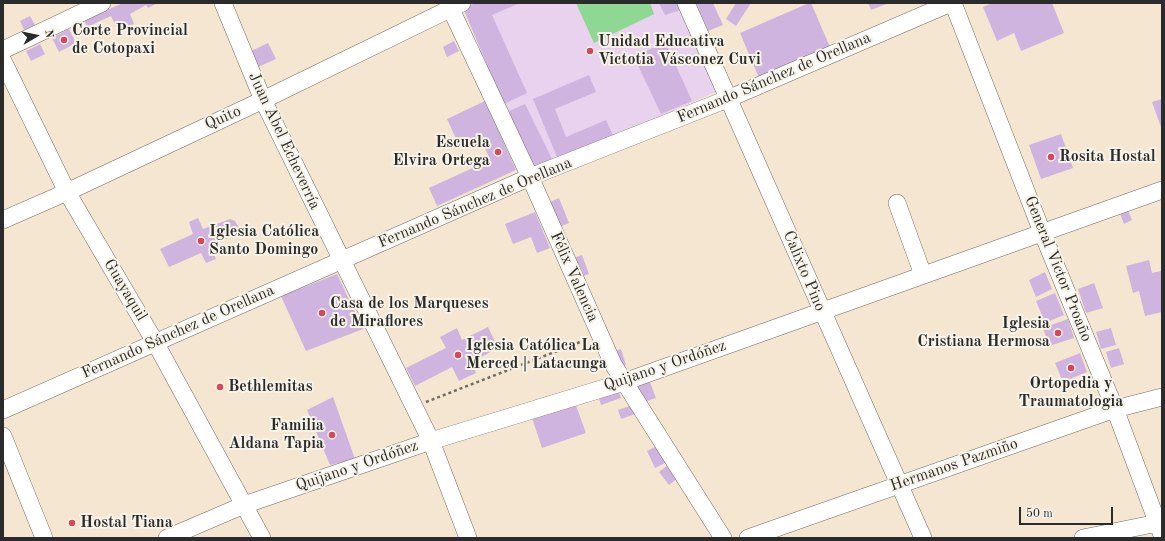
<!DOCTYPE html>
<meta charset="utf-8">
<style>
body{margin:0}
#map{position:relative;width:1165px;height:541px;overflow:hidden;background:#f5e6d1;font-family:"Old Standard TT",serif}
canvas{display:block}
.frame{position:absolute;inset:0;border:4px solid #2b2b2b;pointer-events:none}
.north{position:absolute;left:16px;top:16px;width:40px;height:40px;-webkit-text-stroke:3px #f7f3e8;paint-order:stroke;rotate:81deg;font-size:11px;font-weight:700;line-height:16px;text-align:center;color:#2b2b2b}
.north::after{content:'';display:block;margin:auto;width:14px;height:18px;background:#2b2b2b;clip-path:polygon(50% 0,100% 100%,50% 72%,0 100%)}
.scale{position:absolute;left:1019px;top:507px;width:94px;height:18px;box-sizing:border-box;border:2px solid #2b2b2b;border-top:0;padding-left:5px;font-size:12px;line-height:14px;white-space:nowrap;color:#2b2b2b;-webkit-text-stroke:3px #f7f3e8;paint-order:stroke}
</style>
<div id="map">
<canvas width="1165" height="541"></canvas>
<div class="frame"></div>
<div class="north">N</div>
<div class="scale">50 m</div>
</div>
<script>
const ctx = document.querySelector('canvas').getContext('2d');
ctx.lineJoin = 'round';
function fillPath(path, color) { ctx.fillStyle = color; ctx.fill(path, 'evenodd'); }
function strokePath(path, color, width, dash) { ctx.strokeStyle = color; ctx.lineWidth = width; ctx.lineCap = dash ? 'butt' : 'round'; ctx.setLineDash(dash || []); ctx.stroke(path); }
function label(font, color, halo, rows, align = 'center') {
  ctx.font = font + ' "Old Standard TT",serif'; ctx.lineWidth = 4; ctx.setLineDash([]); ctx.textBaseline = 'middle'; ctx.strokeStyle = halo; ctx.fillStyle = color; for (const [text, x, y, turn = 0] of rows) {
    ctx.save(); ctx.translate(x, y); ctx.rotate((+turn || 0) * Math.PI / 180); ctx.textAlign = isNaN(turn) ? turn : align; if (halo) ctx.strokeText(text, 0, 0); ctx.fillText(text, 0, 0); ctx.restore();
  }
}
const built = new Path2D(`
 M474,3H678L718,91L533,173L463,8Z`);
const green = new Path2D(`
 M576,3H650L654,14L594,43Z`);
const building = new Path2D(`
 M123,3L156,4L148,8L146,5L130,14L134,24L118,31L111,16L87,27L84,20Z
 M476,3H520L492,15L527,93L504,104L463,8Z
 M659,3H678L681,10L665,15Z
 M696,3H713L723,25L708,31Z
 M736,3H751L736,26L726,19Z
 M809,3H811L830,47L759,78L740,33Z
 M868,3H889L871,10Z
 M992,3H1052L1064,33L1021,51L1014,33L997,41L983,7Z
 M30,16L35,25L24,30L20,21Z
 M69,29L76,43L59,52L52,38Z
 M454,41L459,51L447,57L443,47Z
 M665,42L692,101L661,114L634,57Z
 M268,43L276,59L256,68L249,52Z
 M40,44L45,54L31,61L26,51Z
 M589,75L596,92L555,109L566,137L606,120L614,138L559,162L533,99Z
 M1162,99V130L1152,102Z
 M485,101L516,170L437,206L429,188L490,160L480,136L459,145L447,119Z
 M525,104L554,163L533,173L507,112Z
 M1061,134L1073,168L1041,179L1029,145Z
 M559,198L569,223L557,228L546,204Z
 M1127,208L1132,220L1124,224L1119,211Z
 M535,212L550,248L537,253L531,237L513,244L505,224Z
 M198,218L203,229L230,219L235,221L238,226L237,232L234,235L211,246L216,259L206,263L201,253L169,267L160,249L193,234L189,222Z
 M582,255L589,274L578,278L571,259Z
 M1149,260L1152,273L1161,271L1162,312L1145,316L1139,291L1133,293L1126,266Z
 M1045,272L1052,289L1036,297L1029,280Z
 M337,274L363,329L306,351L281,296Z
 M1094,283L1103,308L1086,313L1078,289Z
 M1055,293L1064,315L1045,323L1036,301Z
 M1068,319L1074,338L1049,346L1043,328Z
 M488,327L498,348L472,362L476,373L459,381L452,367L415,386L406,368L446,348L440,337L457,328L462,340Z
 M1111,328L1116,345L1101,349L1096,332Z
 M1119,348L1124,364L1111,368L1106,352Z
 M621,349L626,365L618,368L613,352Z
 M1080,353L1087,372L1063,382L1055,363Z
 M648,377L656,398L641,403L633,382Z
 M617,385L621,398L601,405L597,392Z
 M333,397L355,459L330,465L307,410Z
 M574,400L586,433L542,448L531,415Z
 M632,405L635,414L621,419L618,410Z
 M659,445L667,462L655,468L647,451Z
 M668,465L678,478L669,485L659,472Z`);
const path = new Path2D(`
 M426,402L588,339`);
const minor = new Path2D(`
 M223,3L263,100L431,441L468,538
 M448,3L530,177L613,364L723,538
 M686,3L923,538
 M953,3L1042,232L1115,409L1162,535
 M3,50L102,3
 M3,61L67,192L155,342L262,538
 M897,203L923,275
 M3,220L67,192L263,100L462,3
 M3,410L530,177L730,98L951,3
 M3,436L44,538
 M167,538L244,505L431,441L624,382L1162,190
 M748,538L1115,409L1162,397
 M1083,538L1158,523`);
const markers = [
 [64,40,4,"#d1495b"],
 [590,51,4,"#d1495b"],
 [498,152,4,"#d1495b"],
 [1051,157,4,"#d1495b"],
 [201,241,4,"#d1495b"],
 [322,313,4,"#d1495b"],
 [1058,333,4,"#d1495b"],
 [458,355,4,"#d1495b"],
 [1071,368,4,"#d1495b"],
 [220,387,4,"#d1495b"],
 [332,435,4,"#d1495b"],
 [72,523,4,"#d1495b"]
];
const poiNames = [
 ["Corte Provincial",72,31],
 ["de Cotopaxi",72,49],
 ["Unidad Educativa",598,42],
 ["Victotia Vásconez Cuvi",598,60],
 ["Escuela",490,143,"right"],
 ["Elvira Ortega",490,161,"right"],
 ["Rosita Hostal",1059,157],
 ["Iglesia Católica",209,232],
 ["Santo Domingo",209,250],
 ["Casa de los Marqueses",330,304],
 ["de Miraflores",330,322],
 ["Iglesia",1050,324,"right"],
 ["Cristiana Hermosa",1050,342,"right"],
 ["Iglesia Católica La",466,346],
 ["Merced | Latacunga",466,364],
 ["Ortopedia y",1071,384,"center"],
 ["Traumatologia",1071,402,"center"],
 ["Bethlemitas",228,387],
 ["Familia",324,426,"right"],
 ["Aldana Tapia",324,444,"right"],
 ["Hostal Tiana",80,523]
];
const streetNames = [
 ["Fernando Sánchez de Orellana",774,78,-23],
 ["Quito",223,118,-24],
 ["Juan Abel Echeverría",284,141,65],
 ["Fernando Sánchez de Orellana",475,203,-23],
 ["General Victor Proaño",1058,269,68],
 ["Calixto Pino",804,271,67],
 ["Félix Valencia",574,277,66],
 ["Guayaquil",125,290,59],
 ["Fernando Sánchez de Orellana",178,332,-24],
 ["Quijano y Ordóñez",665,366,-19],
 ["Hermanos Pazmiño",954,465,-19],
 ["Quijano y Ordóñez",357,466,-19]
];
fillPath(built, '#e8d2ee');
fillPath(green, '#8ed893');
fillPath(building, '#cfb4e0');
strokePath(minor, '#726c65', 18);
strokePath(path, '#726c65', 2.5, [3, 3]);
strokePath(minor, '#fff', 17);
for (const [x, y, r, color] of markers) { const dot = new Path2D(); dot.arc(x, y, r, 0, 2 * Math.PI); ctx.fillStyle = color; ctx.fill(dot); strokePath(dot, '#f7f3e8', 1.5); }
label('bold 16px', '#2b2b2b', '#f7f3e8', poiNames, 'left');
label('16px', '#2b2b2b', '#f7f3e8', streetNames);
</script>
